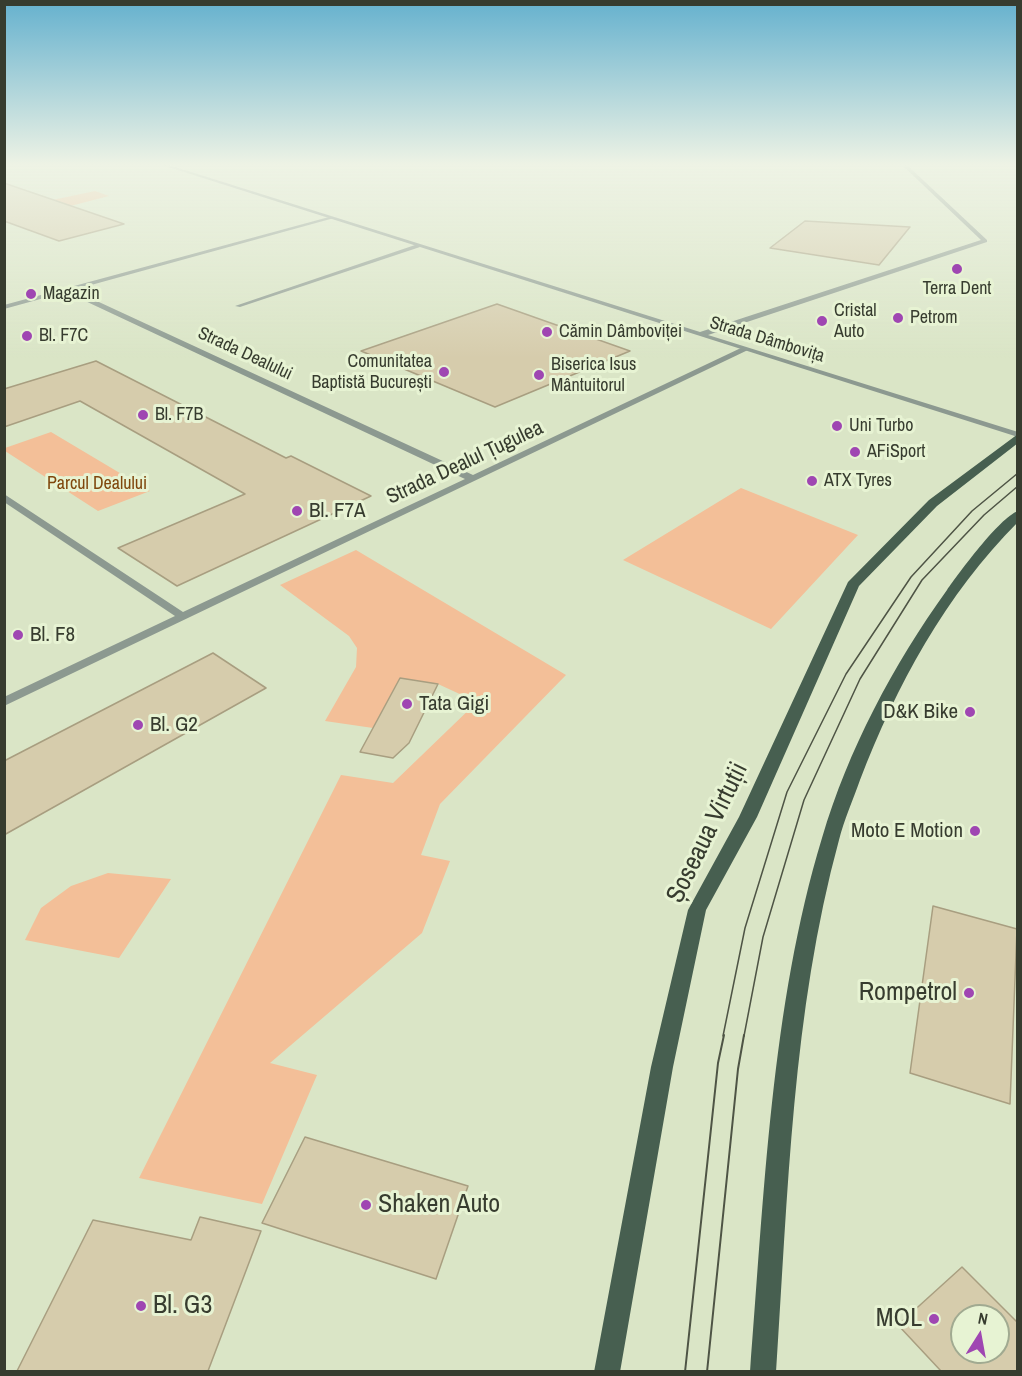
<!DOCTYPE html>
<meta charset="utf-8">
<style>
body{margin:0}
#map{position:relative;width:1022px;height:1376px;overflow:hidden;background:#dae5c6;font-family:"Archivo Narrow",sans-serif}
canvas{display:block}
.frame{position:absolute;inset:0;border:6px solid #373c2f;pointer-events:none}
.north{position:absolute;left:950px;top:1304px;width:60px;height:60px;box-sizing:border-box;background:#e7f3d3;border:2px solid #a1aa91;border-radius:50%;rotate:11deg;font-size:16px;font-weight:700;line-height:24px;text-align:center;color:#373c2f}
.north::after{content:'';display:block;margin:auto;width:21px;height:27px;background:#9f46b2;clip-path:polygon(50% 0,100% 100%,50% 72%,0 100%)}
</style>
<div id="map">
<canvas width="1022" height="1376"></canvas>
<div class="frame"></div>
<div class="north">N</div>
</div>
<script>
const ctx = document.querySelector('canvas').getContext('2d');
ctx.lineJoin = 'round';
function fillPath(path, color) { ctx.fillStyle = color; ctx.fill(path, 'evenodd'); }
function strokePath(path, color, width, dash) { ctx.strokeStyle = color; ctx.lineWidth = width; ctx.lineCap = dash ? 'butt' : 'round'; ctx.setLineDash(dash || []); ctx.stroke(path); }
function label(font, color, halo, rows, align = 'center') {
  ctx.font = font + ' "Archivo Narrow",sans-serif'; ctx.lineWidth = 6; ctx.setLineDash([]); ctx.textBaseline = 'middle'; ctx.strokeStyle = halo; ctx.fillStyle = color; for (const [text, x, y, turn = 0] of rows) {
    ctx.save(); ctx.translate(x, y); ctx.rotate((+turn || 0) * Math.PI / 180); ctx.textAlign = isNaN(turn) ? turn : align; if (halo) ctx.strokeText(text, 0, 0); ctx.fillText(text, 0, 0); ctx.restore();
  }
}
const green = new Path2D(`
 M95,191L109,196L5,223V210Z
 M51,432L150,491L98,511L5,451V448Z
 M741,488L858,535L771,629L623,560Z
 M356,550L566,675L440,804L421,855L450,861L422,933L270,1063L317,1075L262,1204L139,1178L341,775L393,783L477,702L438,684L400,678L373,728L325,721L356,667L357,648L349,636L280,585Z
 M108,873L171,879L119,958L25,940L41,908L71,886Z`);
const building = new Path2D(`
 M4,183L124,224L59,241L4,221Z
 M805,221L910,227L879,265L770,248Z
 M497,304L630,351L495,407L361,351Z
 M96,361L286,458L291,456L371,496L177,586L118,548L245,494L80,401L4,427V389Z
 M213,653L266,688L4,835V761Z
 M400,678L438,684L409,743L393,758L360,752Z
 M933,906L1017,929L1010,1104L910,1073Z
 M305,1137L468,1186L436,1279L262,1223Z
 M200,1217L261,1231L208,1371H17L93,1220L191,1240Z
 M962,1267L1017,1322V1371H941L898,1325ZM962,1316H998V1352H962Z`);
const minor = new Path2D(`
 M329,217L334,218L73,290L473,475L743,347L750,349L4,706V697L175,616L4,502V494L183,612L465,479L66,292L4,309V305Z
 M418,244L420,247L240,307L235,306Z`);
const tertiary = new Path2D(`
 M162,165H169L700,332L981,240L902,165H907L987,240V242L708,335L1018,432V437Z`);
const primary = new Path2D(`
 M1018,434V443L937,506L859,586L757,817L706,910L673,1067L620,1372H594L651,1067L688,910L739,817L848,582L929,500Z
 M1018,511V522C946,594 896,686 860,780C853,800 844,820 839,840C792,1012 788,1194 776,1372H750C764,1198 771,1005 822,838C848,750 893,665 947,590C959,573 999,518 1018,511Z`);
const tramFar1 = new Path2D(`
 M723,1036L745,928L787,792L846,674L911,577L972,511L1018,473
 M744,1036L763,937L804,800L860,679L922,580L984,515L1018,486`);
const tram = new Path2D(`
 M685,1372L718,1063L724,1035
 M707,1372L738,1069L744,1035`);
const markers = [
 [957,269,6,"#9f46b2"],
 [31,294,6,"#9f46b2"],
 [898,318,6,"#9f46b2"],
 [822,321,6,"#9f46b2"],
 [547,332,6,"#9f46b2"],
 [27,336,6,"#9f46b2"],
 [444,372,6,"#9f46b2"],
 [539,375,6,"#9f46b2"],
 [143,415,6,"#9f46b2"],
 [837,426,6,"#9f46b2"],
 [855,452,6,"#9f46b2"],
 [812,481,6,"#9f46b2"],
 [297,511,6,"#9f46b2"],
 [18,635,6,"#9f46b2"],
 [407,704,6,"#9f46b2"],
 [970,712,6,"#9f46b2"],
 [138,725,6,"#9f46b2"],
 [975,831,6,"#9f46b2"],
 [969,993,6,"#9f46b2"],
 [366,1205,6,"#9f46b2"],
 [141,1306,6,"#9f46b2"],
 [934,1319,6,"#9f46b2"]
];
const farPoinames = [
 ["Terra Dent",957,289,"center"],
 ["Magazin",43,294],
 ["Cristal",834,311],
 ["Auto",834,332],
 ["Petrom",910,318],
 ["Cămin Dâmboviței",559,332],
 ["Bl. F7C",39,336],
 ["Comunitatea",432,362,"right"],
 ["Baptistă București",432,383,"right"],
 ["Biserica Isus",551,365],
 ["Mântuitorul",551,386],
 ["Bl. F7B",155,415],
 ["Uni Turbo",849,426],
 ["AFiSport",867,452],
 ["ATX Tyres",824,481]
];
const farStreetnames = [
 ["Strada Dâmbovița",767,340,17],
 ["Strada Dealului",245,354,25]
];
const farParknames = [
 ["Parcul Dealului",97,484]
];
const streetNames = [
 ["Strada Dealul Țugulea",465,463,-25]
];
const poiNames = [
 ["Bl. F7A",309,511],
 ["Bl. F8",30,635],
 ["Tata Gigi",419,704],
 ["D&K Bike",958,712,"right"],
 ["Bl. G2",150,725],
 ["Moto E Motion",963,831,"right"]
];
const nearStreetnames = [
 ["Șoseaua Virtuții",708,833,-64]
];
const nearPoinames = [
 ["Rompetrol",957,993],
 ["Shaken Auto",378,1205,"left"],
 ["Bl. G3",153,1306,"left"],
 ["MOL",922,1319]
];
fillPath(green, '#f3bf98');
fillPath(building, '#d6ccac');
strokePath(building, '#a89e80', 1.5);
fillPath(minor, '#8c9990');
fillPath(tertiary, '#8c9990');
fillPath(primary, '#475f50');
strokePath(tramFar1, '#4e5445', 1.5);
strokePath(tram, '#4e5445', 2);
const sky = ctx.createLinearGradient(0, 0, 0, 358);
sky.addColorStop(0, '#65b1ce');
sky.addColorStop(0.46, '#eef3e5');
sky.addColorStop(1, '#eef3e500');
ctx.fillStyle = sky;
ctx.fillRect(0, 0, 1022, 358);
for (const [x, y, r, color] of markers) { const dot = new Path2D(); dot.arc(x, y, r, 0, 2 * Math.PI); ctx.fillStyle = color; ctx.fill(dot); strokePath(dot, '#e7f3d3', 2); }
label('18px', '#373c2f', '#e7f3d3', farPoinames, 'left');
label('18px', '#373c2f', '#e7f3d3', farStreetnames);
label('18px', '#7f460c', '#e7f3d3', farParknames);
label('21px', '#373c2f', '#e7f3d3', streetNames);
label('21px', '#373c2f', '#e7f3d3', poiNames, 'left');
label('26px', '#373c2f', '#e7f3d3', nearStreetnames);
label('26px', '#373c2f', '#e7f3d3', nearPoinames, 'right');
</script>
